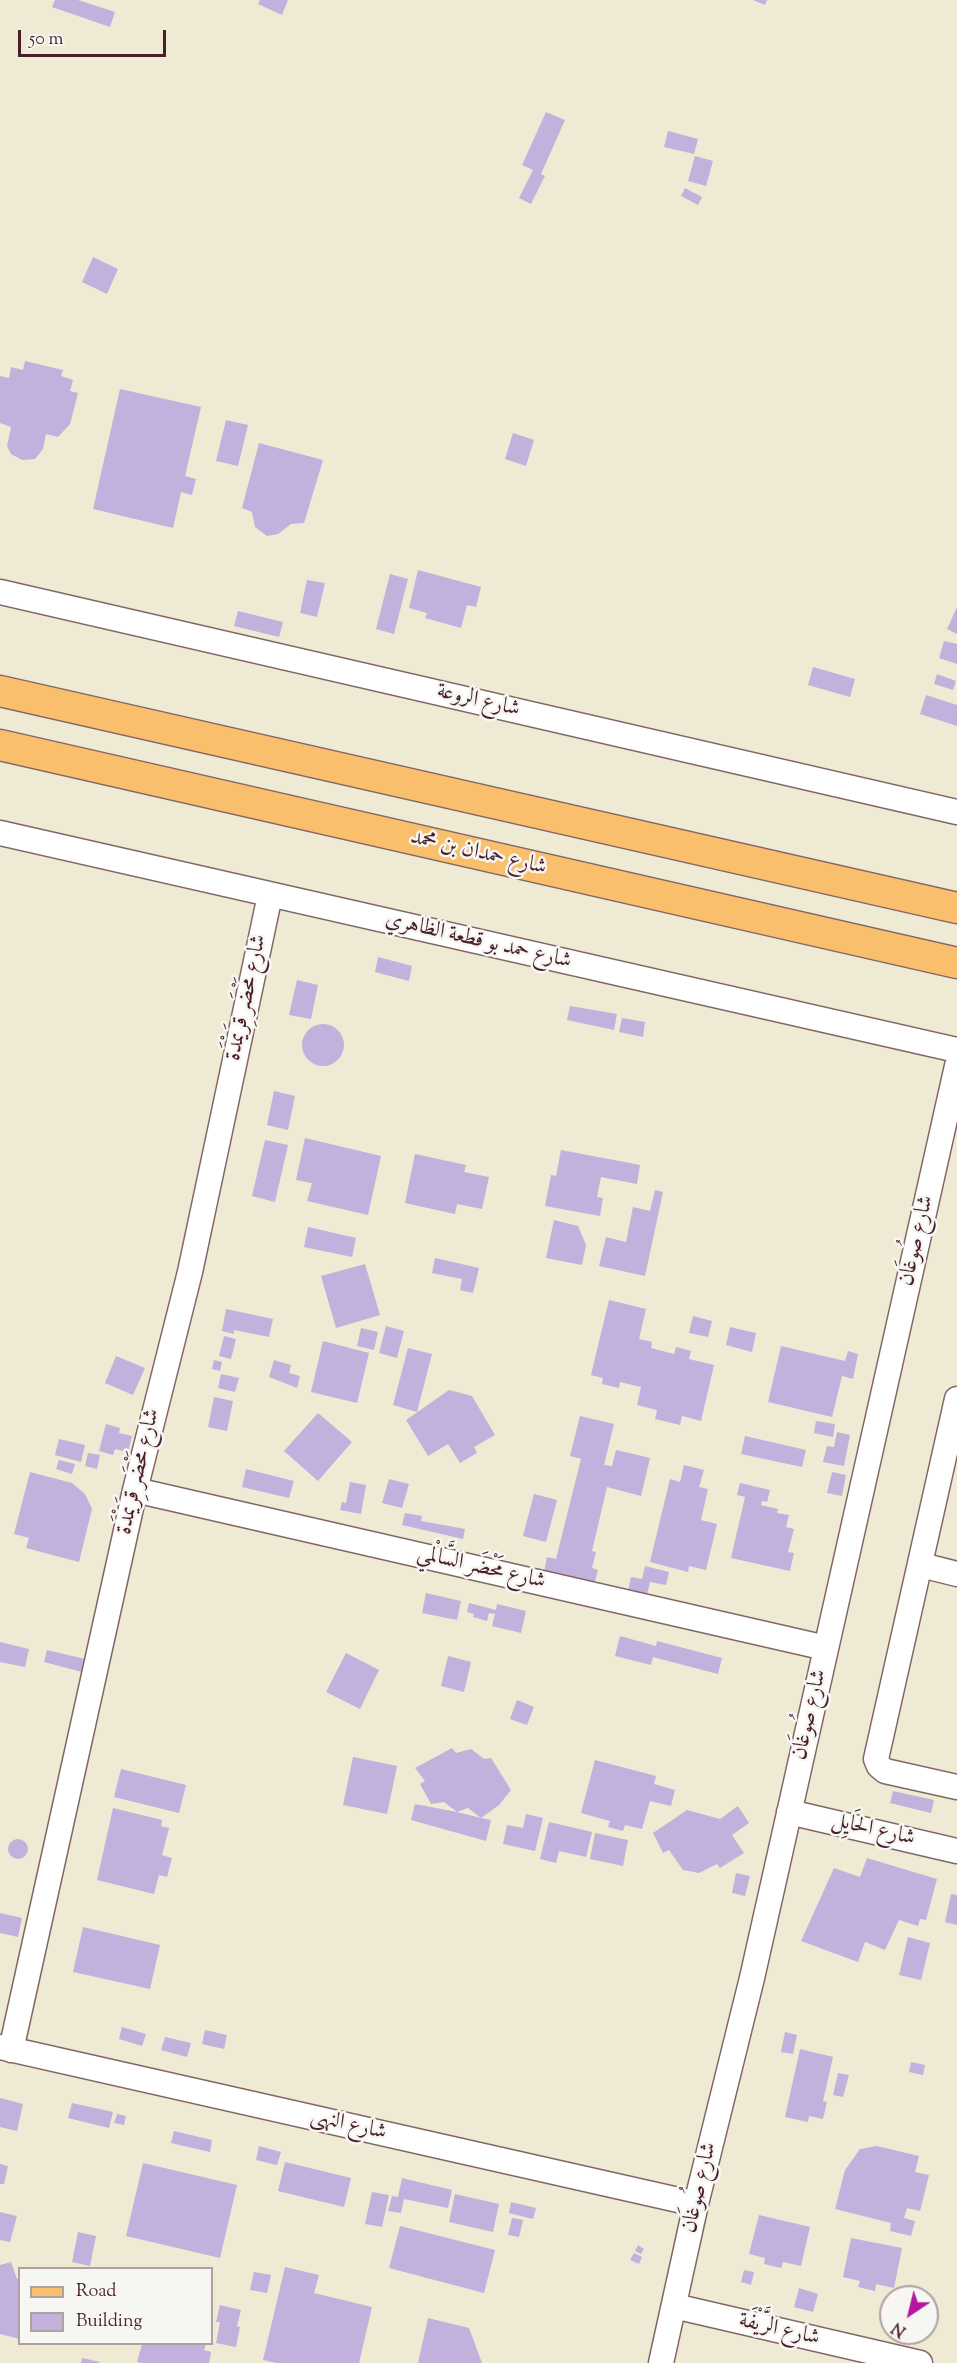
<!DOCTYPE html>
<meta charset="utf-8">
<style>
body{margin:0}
#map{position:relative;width:957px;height:2363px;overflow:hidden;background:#eeead4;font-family:"Sorts Mill Goudy",serif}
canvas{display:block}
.legend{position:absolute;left:18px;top:2267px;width:195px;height:78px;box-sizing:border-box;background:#f6f6f2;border:2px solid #b1a0a2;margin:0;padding:8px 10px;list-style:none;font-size:18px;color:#4a1f2b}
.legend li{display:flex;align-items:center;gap:12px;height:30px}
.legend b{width:30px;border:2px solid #b1a0a2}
.north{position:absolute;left:879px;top:2285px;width:60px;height:60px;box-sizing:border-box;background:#f6f6f2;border:2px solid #b1a0a2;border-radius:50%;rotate:215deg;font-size:16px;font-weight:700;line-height:24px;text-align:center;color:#4a1f2b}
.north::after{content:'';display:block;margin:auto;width:21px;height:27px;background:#b5179e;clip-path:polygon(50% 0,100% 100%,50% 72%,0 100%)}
.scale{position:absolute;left:18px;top:30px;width:148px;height:27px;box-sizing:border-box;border:3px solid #4a1f2b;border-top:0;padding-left:8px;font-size:18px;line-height:21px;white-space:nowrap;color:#4a1f2b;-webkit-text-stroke:4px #f6f6f2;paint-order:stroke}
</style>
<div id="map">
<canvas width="957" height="2363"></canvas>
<ul class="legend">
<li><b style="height:8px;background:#f9bf6d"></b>Road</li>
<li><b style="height:16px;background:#c2b1dc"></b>Building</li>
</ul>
<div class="north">N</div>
<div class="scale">50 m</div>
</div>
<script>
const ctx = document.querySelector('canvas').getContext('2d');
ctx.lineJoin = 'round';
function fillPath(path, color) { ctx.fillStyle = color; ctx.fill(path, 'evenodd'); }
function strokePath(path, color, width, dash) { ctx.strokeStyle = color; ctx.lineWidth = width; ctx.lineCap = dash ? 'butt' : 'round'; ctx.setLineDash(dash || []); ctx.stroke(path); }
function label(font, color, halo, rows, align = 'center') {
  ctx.font = font + ' "Sorts Mill Goudy",Amiri,serif'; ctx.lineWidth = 5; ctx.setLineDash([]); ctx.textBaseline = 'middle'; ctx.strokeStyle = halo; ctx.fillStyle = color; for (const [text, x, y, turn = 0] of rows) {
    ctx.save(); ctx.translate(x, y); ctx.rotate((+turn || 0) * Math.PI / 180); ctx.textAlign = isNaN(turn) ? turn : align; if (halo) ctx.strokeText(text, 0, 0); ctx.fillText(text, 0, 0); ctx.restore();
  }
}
const building = new Path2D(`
 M55,0H78L115,12L110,27L52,7Z
 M260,0H288L282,15L258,4Z
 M753,0H767L765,5Z
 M546,112L565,120L541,174L545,176L531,204L519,198L533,170L522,165Z
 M668,131L698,139L694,154L664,147Z
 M695,156L713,161L706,186L688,181Z
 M685,188L702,197L698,205L681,196Z
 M93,257L118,269L107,294L82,282Z
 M25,361L63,370L61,376L73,380L70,391L78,393L70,424L58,437L46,434L43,449L35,459L22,460L11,454L7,446L11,427L0,423V376L9,378L11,367L23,370Z
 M120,389L201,407L185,476L196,479L192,495L181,492L173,528L93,509Z
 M226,420L248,425L238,466L216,461Z
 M513,433L534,440L526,466L505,459Z
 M259,443L323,460L304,523L291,524L278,534L267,536L255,527L252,512L242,508Z
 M418,570L481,587L476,607L467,605L461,628L425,618L427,613L409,608Z
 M390,574L408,579L394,634L376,629Z
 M307,580L325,583L317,617L300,613Z
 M957,607V634L947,629Z
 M238,611L283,622L279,637L234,626Z
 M944,641L957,644V664L939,658Z
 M813,667L855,679L850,697L808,685Z
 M937,674L956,681L953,690L934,684Z
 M926,695L957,705V726L920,714Z
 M378,957L412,966L409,981L375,972Z
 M297,980L318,985L311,1019L289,1015Z
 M570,1006L617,1014L614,1030L567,1020Z
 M622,1018L645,1022L643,1037L619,1032Z
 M302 1045a21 21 0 1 1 42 0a21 21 0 1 1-42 0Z
 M274,1091L295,1096L288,1130L267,1125Z
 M305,1138L381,1156L368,1215L307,1201L312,1183L296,1180Z
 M265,1140L288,1145L275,1202L252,1196Z
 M561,1150L640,1165L637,1184L601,1177L597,1197L603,1198L600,1216L545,1206L551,1175L556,1176Z
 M415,1154L466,1165L464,1172L489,1177L482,1209L457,1204L455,1214L405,1203Z
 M655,1190L663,1192L645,1276L599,1266L606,1237L626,1242L633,1207L650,1211Z
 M554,1220L578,1226L586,1245L582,1265L546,1258Z
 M308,1227L356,1238L352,1257L304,1247Z
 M435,1258L479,1268L473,1293L460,1290L462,1279L432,1273Z
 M365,1264L380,1315L336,1328L321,1276Z
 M609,1300L646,1309L639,1339L652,1342L651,1348L674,1354L676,1347L691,1351L689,1359L714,1365L701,1421L682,1416L680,1425L655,1419L657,1410L637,1405L641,1387L620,1382L619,1388L602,1384L603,1378L591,1375Z
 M226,1309L273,1319L269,1337L234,1330V1334L222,1331Z
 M693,1316L712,1321L708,1337L689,1333Z
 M386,1326L404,1331L397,1358L379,1353Z
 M730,1327L756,1333L752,1352L726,1345Z
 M361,1328L378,1332L374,1350L357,1346Z
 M224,1336L236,1339L231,1359L219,1356Z
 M323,1341L369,1353L357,1403L311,1392Z
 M781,1346L845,1361L848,1351L858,1354L853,1379L842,1376L832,1417L768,1402Z
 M408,1348L432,1354L417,1412L393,1405Z
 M116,1356L145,1368L133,1395L105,1383Z
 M214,1360L222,1362L220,1371L212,1369Z
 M274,1360L291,1365L289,1373L300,1376L297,1388L269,1377Z
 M221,1374L239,1378L235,1392L218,1388Z
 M449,1390L472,1396L495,1435L474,1447L477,1453L460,1463L448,1444L428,1456L406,1420Z
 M214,1397L233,1401L227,1431L208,1427Z
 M318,1413L352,1442L318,1481L284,1451Z
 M580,1416L614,1424L604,1465L612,1466L616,1450L650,1458L641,1496L607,1487L592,1551L596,1552L592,1568L598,1570L594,1585L544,1572L547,1557L556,1559L581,1459L570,1456Z
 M816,1421L835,1424L833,1437L814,1433Z
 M106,1424L120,1428L119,1433L132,1436L128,1452L115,1449L113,1455L99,1451Z
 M837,1432L850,1435L844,1466L823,1462L827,1446L834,1447Z
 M745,1436L806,1450L802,1467L741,1454Z
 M59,1439L85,1445L81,1462L55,1455Z
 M88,1453L100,1455L97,1469L85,1466Z
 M59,1460L75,1464L72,1474L56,1469Z
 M684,1465L704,1470L699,1487L708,1489L701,1520L717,1524L706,1570L689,1566L688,1572L650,1562L670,1479L680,1482Z
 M246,1469L294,1481L289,1498L242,1487Z
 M30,1472L72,1483L85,1494L92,1509L79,1562L26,1548L29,1538L14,1534Z
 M832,1472L846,1475L842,1496L827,1493Z
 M389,1479L409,1484L402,1508L382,1503Z
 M350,1482L366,1485L361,1514L340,1510L342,1502L346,1503Z
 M740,1483L770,1490L767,1502L762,1501L761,1505L778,1509L777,1513L789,1515L786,1527L794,1529L788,1552L794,1553L790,1571L731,1558L745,1497L737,1495Z
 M534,1494L557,1500L546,1542L523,1536Z
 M405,1513L422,1516L421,1521L465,1529L463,1539L402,1525Z
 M645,1566L669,1572L666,1585L650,1582L647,1595L628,1591L631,1577L642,1579Z
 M426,1593L461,1601L457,1620L422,1613Z
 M469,1603L496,1610L497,1604L526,1611L521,1633L492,1626L495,1614L489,1613L487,1621L473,1617L474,1614L467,1612Z
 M620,1636L656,1646L657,1641L722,1658L718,1674L653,1657L651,1665L615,1656Z
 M0,1642L29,1649L25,1667L0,1662Z
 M47,1650L85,1659L82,1672L44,1662Z
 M346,1653L379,1670L360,1709L326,1692Z
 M448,1656L471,1662L464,1692L441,1686Z
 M517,1700L534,1707L527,1725L510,1719Z
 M452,1748L456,1753L471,1749L484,1759L491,1758L511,1790L499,1805L481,1818L468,1808L457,1812L481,1818L491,1820L486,1841L411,1820L415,1804L457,1812L444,1802L431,1804L420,1784L425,1781L415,1768Z
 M353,1757L397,1766L387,1814L343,1805Z
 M595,1760L656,1776L654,1784L675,1790L671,1806L650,1801L642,1829L625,1825L623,1831L608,1827L610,1821L581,1813Z
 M121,1769L186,1785L179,1813L114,1797Z
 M893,1791L934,1800L931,1813L890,1803Z
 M738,1806L749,1823L732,1835L744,1853L720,1868L717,1864L699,1873L683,1870L669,1850L663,1853L653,1833L687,1810L720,1819Z
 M113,1808L162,1820L161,1826L169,1828L162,1855L172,1858L167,1877L159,1875L154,1894L97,1880Z
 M526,1814L543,1818L535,1851L503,1844L507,1825L523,1828Z
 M549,1822L592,1832L586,1857L559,1851L556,1863L540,1859Z
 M595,1833L628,1840L623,1866L590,1859Z
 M8 1849a10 10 0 1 1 20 0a10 10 0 1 1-20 0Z
 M867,1858L937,1879L926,1920L920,1919L918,1926L899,1920L885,1950L865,1942L858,1962L801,1941L834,1868L860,1877Z
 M736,1873L750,1876L745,1896L732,1893Z
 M951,1894L957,1895V1925L945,1922Z
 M0,1913L22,1918L18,1937L0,1933Z
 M83,1927L160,1945L150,1989L73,1972Z
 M908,1937L930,1943L921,1980L899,1975Z
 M122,2027L146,2034L142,2046L119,2039Z
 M205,2030L227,2035L224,2049L202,2044Z
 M785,2032L797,2035L793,2054L781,2052Z
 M165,2037L191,2043L187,2057L161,2050Z
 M800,2049L833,2057L823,2101L827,2102L823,2119L809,2116L808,2122L785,2117Z
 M911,2062L925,2065L923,2075L909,2072Z
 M838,2073L849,2075L843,2097L833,2095Z
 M0,2098L23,2104L17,2131L0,2127Z
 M72,2103L113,2112L109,2128L68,2118Z
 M117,2114L126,2116L124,2125L114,2123Z
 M174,2131L212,2140L210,2152L171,2143Z
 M259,2146L281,2152L277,2165L256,2160Z
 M877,2146L919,2156L915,2172L929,2175L920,2211L907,2208L904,2218L915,2221L911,2236L890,2231L891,2223L835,2209L845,2170L860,2149Z
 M285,2162L351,2178L344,2207L278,2191Z
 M143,2163L237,2185L220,2258L126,2236Z
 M0,2164L8,2166L4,2184H0Z
 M402,2178L452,2190L448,2208L404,2199L401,2213L388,2211L392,2196L398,2197Z
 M372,2192L389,2195L382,2227L365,2224Z
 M455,2194L499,2204L493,2232L449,2222Z
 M511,2202L536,2208L533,2219L509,2213Z
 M0,2212L17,2216L10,2242L0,2240Z
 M759,2215L810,2227L801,2266L783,2262L781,2268L764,2264L765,2258L749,2254Z
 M512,2218L523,2220L519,2237L508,2235Z
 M400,2226L495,2250L484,2293L389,2268Z
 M78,2232L96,2236L90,2266L72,2262Z
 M851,2238L902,2248L894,2288L876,2284L875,2291L858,2287L860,2281L843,2277Z
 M638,2245L644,2249L641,2254L635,2251Z
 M634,2253L642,2257L639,2264L630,2260Z
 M11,2262L17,2279H20V2339L0,2334V2265Z
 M285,2267L319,2275L314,2293L372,2307L359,2363H276L263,2360Z
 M744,2270L754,2272L751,2285L741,2282Z
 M254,2272L271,2275L267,2293L250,2290Z
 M799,2288L818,2294L813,2312L794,2307Z
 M889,2298L891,2299V2320L884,2319Z
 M220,2305L241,2310L237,2326L240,2327L236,2347L216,2343L220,2322H216Z
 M428,2318L469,2328L482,2363H418Z
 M142,2344H206L204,2350L211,2352L209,2363H143L137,2362Z
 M82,2358L100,2362L99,2363H81Z`);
const minor = new Path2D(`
 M0,592L957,812
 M0,833L957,1050
 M957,1399L876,1759L879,1766L885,1771L957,1787
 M135,1490L826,1648
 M921,1565L957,1574
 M789,1812L957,1851
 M0,2047L696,2204
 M11,2050L135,1490L190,1272L270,895
 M674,2306L920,2363
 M661,2363L696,2204L752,1978L957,1066`);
const major = new Path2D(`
 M0,691L957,908
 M0,745L957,963`);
const streetNames = [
 ["شارع الروعة",478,702,13],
 ["شارع حمدان بن محمد",478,854,13],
 ["شارع حمد بو قطعة الظاهري",478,942,13],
 ["شارع مَحْضَر قِرَيمْدَة",248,998,-78],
 ["شارع صُوغَان",918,1241,-77],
 ["شارع مَحْضَر قِرَيمْدَة",140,1472,-77],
 ["شارع مَحْضَر السَّالْمي",481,1569,13],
 ["شارع صُوغَان",811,1715,-77],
 ["شارع الحَايِل",873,1831,13],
 ["شارع النهى",348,2126,13],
 ["شارع صُوغَان",701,2188,-77],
 ["شارع الرَّيْفَة",779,2331,13]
];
fillPath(building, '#c2b1dc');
strokePath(minor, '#836666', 27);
strokePath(major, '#836666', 33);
strokePath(minor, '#fff', 24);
strokePath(major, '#f9bf6d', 30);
label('22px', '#4a1f2b', '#f6f6f2', streetNames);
</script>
